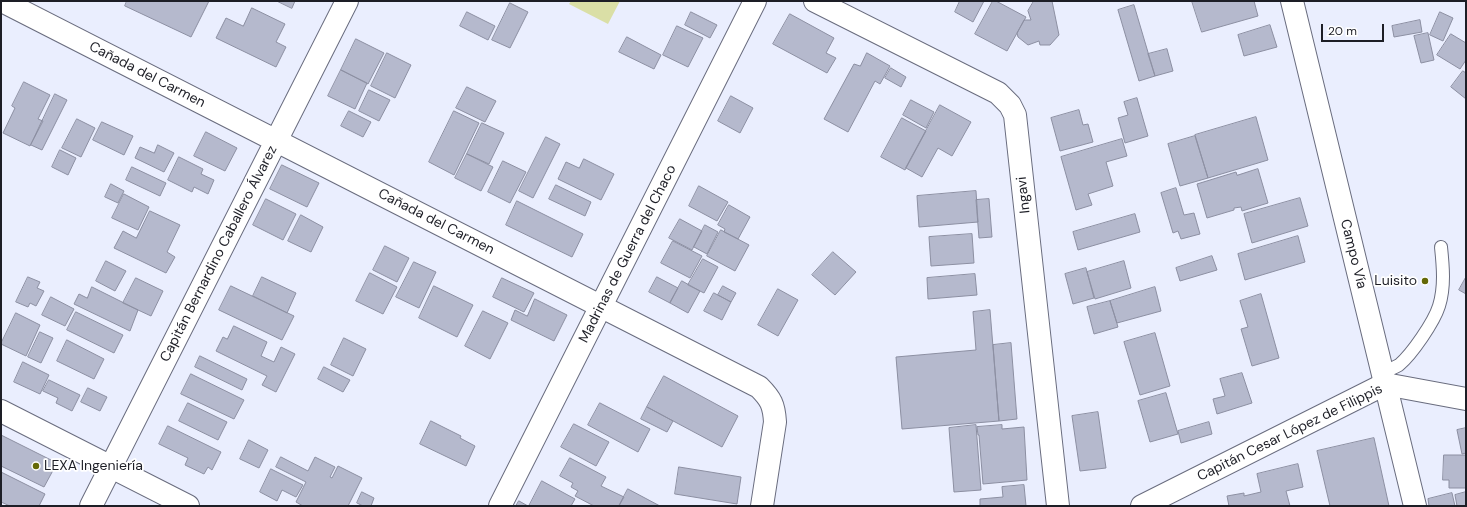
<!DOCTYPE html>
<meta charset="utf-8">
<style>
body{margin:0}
#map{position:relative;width:1467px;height:507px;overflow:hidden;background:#eaeefe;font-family:"DM Sans",sans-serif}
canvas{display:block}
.frame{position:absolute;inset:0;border:2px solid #1d1e26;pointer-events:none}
.scale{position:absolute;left:1321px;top:24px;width:63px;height:18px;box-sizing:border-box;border:2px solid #1d1e26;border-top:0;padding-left:5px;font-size:12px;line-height:14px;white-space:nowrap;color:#1d1e26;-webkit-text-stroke:3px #fff;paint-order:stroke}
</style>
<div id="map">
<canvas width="1467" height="507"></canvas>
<div class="frame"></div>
<div class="scale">20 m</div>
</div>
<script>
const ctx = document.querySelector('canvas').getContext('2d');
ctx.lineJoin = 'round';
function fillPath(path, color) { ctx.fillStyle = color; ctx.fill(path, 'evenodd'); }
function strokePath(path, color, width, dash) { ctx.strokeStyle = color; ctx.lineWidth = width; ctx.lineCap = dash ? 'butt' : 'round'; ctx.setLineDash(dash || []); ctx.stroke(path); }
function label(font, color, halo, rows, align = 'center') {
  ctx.font = font + ' "DM Sans",sans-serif'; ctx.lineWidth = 3.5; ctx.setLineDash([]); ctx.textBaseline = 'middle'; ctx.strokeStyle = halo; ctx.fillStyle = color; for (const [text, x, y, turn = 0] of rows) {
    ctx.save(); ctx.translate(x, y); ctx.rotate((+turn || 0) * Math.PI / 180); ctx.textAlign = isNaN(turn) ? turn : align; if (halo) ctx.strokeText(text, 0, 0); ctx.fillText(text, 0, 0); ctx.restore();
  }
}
const green = new Path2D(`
 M571,1H620L608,24L569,4Z`);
const building = new Path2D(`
 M127,1H209L191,37L125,6Z
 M277,1H295L292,8Z
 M960,1H984L973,22L955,12Z
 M993,1H996L1026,17L1007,51L975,34Z
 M1034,1H1052L1059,35L1050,45H1040L1039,41L1028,45L1018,37L1017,33L1024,20H1031L1028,11Z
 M1192,1H1254L1258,16L1202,32Z
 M510,3L528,12L510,48L492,40Z
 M1134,5L1155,76L1139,81L1118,10Z
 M252,8L285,24L276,42L286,47L276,67L216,38L226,18L243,26Z
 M467,12L495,26L488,40L460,26Z
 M691,12L717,25L710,38L685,25Z
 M1440,12L1453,18L1443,41L1430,35Z
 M790,14L834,38L826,53L836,58L827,73L773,44Z
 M1420,20L1422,32L1394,37L1392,26Z
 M1270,25L1277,47L1244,56L1238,35Z
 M677,26L703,38L688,67L663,55Z
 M1428,33L1434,60L1421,63L1414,36Z
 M1451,34L1466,43V60L1460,69L1437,55Z
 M627,37L661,55L654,69L619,52Z
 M356,39L384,53L368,84L341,70Z
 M1167,49L1173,71L1155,76L1148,54Z
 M387,53L411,65L395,98L371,86Z
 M867,53L890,66L880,84L875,81L848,132L824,119L854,64L860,66Z
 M891,68L906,77L901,87L885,78Z
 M341,70L367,83L355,109L328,96Z
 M1463,71L1466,73V99L1451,87Z
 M24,82L50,95L38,119L43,121L30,146L3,133L15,108L12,106Z
 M467,87L496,101L485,122L456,108Z
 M369,90L390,100L379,121L359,111Z
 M55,94L67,100L42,150L31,145Z
 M731,96L753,108L740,133L718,121Z
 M1137,98L1148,136L1125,143L1118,118L1128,115L1124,102Z
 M911,100L934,112L926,128L903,115Z
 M940,105L971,122L952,156L938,148L922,177L906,168Z
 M1079,110L1083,125L1088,124L1093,142L1060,151L1051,118Z
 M349,111L371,122L363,137L341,126Z
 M454,111L479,123L454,175L429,162Z
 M1256,117L1268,160L1208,178L1195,135Z
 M902,118L926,131L905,170L881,157Z
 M77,119L95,128L81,157L62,148Z
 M102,122L133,136L124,155L93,140Z
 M482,123L504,133L489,164L467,154Z
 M206,132L237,148L225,171L194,156Z
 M1195,136L1208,178L1180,186L1168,144Z
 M546,137L560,144L533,198L519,191Z
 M1122,139L1127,156L1106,162L1113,186L1088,194L1092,205L1076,210L1061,157Z
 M158,145L174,153L164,172L135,158L140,147L154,153Z
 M60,150L76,158L68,175L52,167Z
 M467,154L493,167L481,191L455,178Z
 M179,157L203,169L201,174L214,180L208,194L194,187L192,192L168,180Z
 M584,159L614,174L601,200L558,179L566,162L579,168Z
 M503,161L526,172L510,203L488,192Z
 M282,165L319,183L307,207L270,189Z
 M132,167L166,183L160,196L126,180Z
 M1258,169L1268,203L1242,211L1241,207L1234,208V210L1207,218L1197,184L1236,172L1237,175Z
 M111,184L124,191L118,203L105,197Z
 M556,185L591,202L585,216L549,199Z
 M699,186L728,202L717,221L689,206Z
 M1176,188L1184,215L1194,213L1200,234L1181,239L1178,231L1173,233L1161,193Z
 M976,191L978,222L919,227L917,196Z
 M124,194L149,207L138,230L112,218Z
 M1300,198L1308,226L1252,243L1244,214Z
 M266,199L296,214L283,240L253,225Z
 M989,199L992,237L979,238L976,200Z
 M517,201L583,234L572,257L506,225Z
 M729,205L750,217L738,239L724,232L725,229L718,225Z
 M150,211L180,225L167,252L175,257L166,273L114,248L123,231L136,238Z
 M1135,214L1140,232L1078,250L1073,232Z
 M301,215L323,227L311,252L288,241Z
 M680,219L702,231L692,250L669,238Z
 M705,225L718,232L707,254L694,247Z
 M721,230L749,245L735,271L707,256Z
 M972,234L974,263L931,266L929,237Z
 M1298,236L1305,262L1245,280L1238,254Z
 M673,241L702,256L690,278L661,263Z
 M385,246L409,258L397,282L373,270Z
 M833,252L856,272L835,295L812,275Z
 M1212,256L1217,270L1180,281L1176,268Z
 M703,259L718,267L704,293L688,285Z
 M106,261L126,271L115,291L96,281Z
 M1124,261L1131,288L1095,299L1087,272Z
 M414,262L436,272L419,308L396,297Z
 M1086,268L1094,298L1073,304L1065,274Z
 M370,273L397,287L383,314L356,301Z
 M975,274L977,295L928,299L927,278Z
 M28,277L40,282L37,288L44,291L36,306L30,303L28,307L16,302Z
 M262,277L296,293L287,313L253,296Z
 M657,277L678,288L670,303L649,292Z
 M1466,277V294L1459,290Z
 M136,278L163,291L151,316L123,303Z
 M502,278L534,293L524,312L493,297Z
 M682,281L700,291L688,313L670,303Z
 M231,286L294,316L282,340L219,310Z
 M434,286L473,305L457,337L419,318Z
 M723,286L736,293L731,302L718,295Z
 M92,287L138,310L130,331L74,304L79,294L87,298Z
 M1155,287L1161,311L1117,323L1110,301Z
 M778,289L798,300L778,336L758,325Z
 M714,293L731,302L722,320L704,311Z
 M1261,294L1279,358L1252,366L1241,329L1248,327L1240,301Z
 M51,297L74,309L65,326L42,315Z
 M535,299L567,315L554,341L511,320L515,310L527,316Z
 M1110,301L1118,327L1094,334L1087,307Z
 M990,310L999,421L902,429L896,357L976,350L973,312Z
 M483,311L508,323L490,359L465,346Z
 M76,312L123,335L114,353L67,330Z
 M16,313L40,325L26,356L1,344Z
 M234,326L267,342L261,356L274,362L281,347L295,354L276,392L262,385L267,376L216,351L223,337L227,339Z
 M40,332L53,338L41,363L28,357Z
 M1155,333L1170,386L1140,395L1124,342Z
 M344,338L366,349L353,376L331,365Z
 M67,340L104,359L94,379L57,361Z
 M1011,343L1017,419L999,421L993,345Z
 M200,356L247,379L242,390L195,367Z
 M23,362L49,375L40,394L14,382Z
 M324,367L350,380L343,392L318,379Z
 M1242,373L1252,403L1217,414L1213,399L1225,396L1220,379Z
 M191,374L244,400L234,419L181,394Z
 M664,376L738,416L722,447L647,407Z
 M49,380L80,395L72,411L56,403L58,398L43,391Z
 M88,388L107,397L100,411L81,402Z
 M1166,393L1178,434L1150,442L1138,401Z
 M188,403L227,422L218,440L179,421Z
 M600,403L650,429L638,452L588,425Z
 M647,407L673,421L667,432L641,419Z
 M1098,412L1106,468L1080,471L1072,416Z
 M431,421L461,436L460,438L475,446L466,466L420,444Z
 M1209,422L1212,434L1181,443L1178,431Z
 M574,424L609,442L596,466L561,447Z
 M976,425L981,490L954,492L949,428Z
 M1002,425V429L1024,427L1027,480L983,484L979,435H978L977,427Z
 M168,426L221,452L212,470L208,467L204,474L185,465L188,458L159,444Z
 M1466,428V453L1462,454L1457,430Z
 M1,435L57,463L44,487L1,466Z
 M1374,438L1389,506H1330L1317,451Z
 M249,440L268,450L259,468L240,459Z
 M1444,455H1466V488H1449V480H1443Z
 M281,457L308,471L315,457L335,467L330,477L332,478L338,466L362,478L348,506H303L296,502L306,482L276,467Z
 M570,458L606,477L601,486L624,497L619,506H594L575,496L578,491L571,487L573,483L560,476Z
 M1298,464L1303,487L1286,491L1290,506H1229L1227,496L1244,493V496L1261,492L1257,474Z
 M679,467L741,477L737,504L675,494Z
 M271,469L303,485L296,497L282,490L277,501L260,492Z
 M1,472L45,494L39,506H10L1,502Z
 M542,481L575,499L571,506H529Z
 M1024,485L1026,506H980V499L1003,497L1002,487Z
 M628,489L660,506H619Z
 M362,492L374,498L371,506H363L357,503Z
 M1466,492V506H1457L1455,495Z
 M1452,493L1455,506H1429L1428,499Z
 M519,501L528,506H516Z`);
const service = new Path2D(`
 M1382,373C1388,370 1394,368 1399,365C1412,354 1434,322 1439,306C1445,287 1443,266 1441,247`);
const minor = new Path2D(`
 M2,1L759,387C771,399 774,405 775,422L762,506
 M815,1L998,93L1010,105L1015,115L1058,506
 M91,506L347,1
 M1142,506L1385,384L1466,399`);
const tertiary = new Path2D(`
 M1292,1L1415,506
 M1,411L188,506
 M500,506L755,1`);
const markers = [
 [1425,281,4,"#646806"],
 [36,466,4,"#646806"]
];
const streetNames = [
 ["Cañada del Carmen",147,75,27],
 ["Ingavi",1024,195,-96],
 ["Cañada del Carmen",436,222,27],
 ["Capitán Bernardino Caballero Álvarez",219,254,-63],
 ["Madrinas de Guerra del Chaco",628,254,-63],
 ["Campo Vía",1353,254,76],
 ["Capitán Cesar López de Filippis",1290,433,-26]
];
const poiNames = [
 ["Luisito",1417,281],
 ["LEXA Ingeniería",44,466,"left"]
];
fillPath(green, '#dadfa6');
fillPath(building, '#b5b9cd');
strokePath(building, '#8c8fa2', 1);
strokePath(service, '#696c7e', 14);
strokePath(minor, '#696c7e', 24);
strokePath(tertiary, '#696c7e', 24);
strokePath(service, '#fff', 12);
strokePath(minor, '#fff', 22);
strokePath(tertiary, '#fff', 22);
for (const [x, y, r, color] of markers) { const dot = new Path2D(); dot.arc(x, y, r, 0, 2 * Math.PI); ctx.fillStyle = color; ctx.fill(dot); strokePath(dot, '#fff', 1.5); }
label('14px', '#1d1e26', '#fff', streetNames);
label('14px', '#1d1e26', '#fff', poiNames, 'right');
</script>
